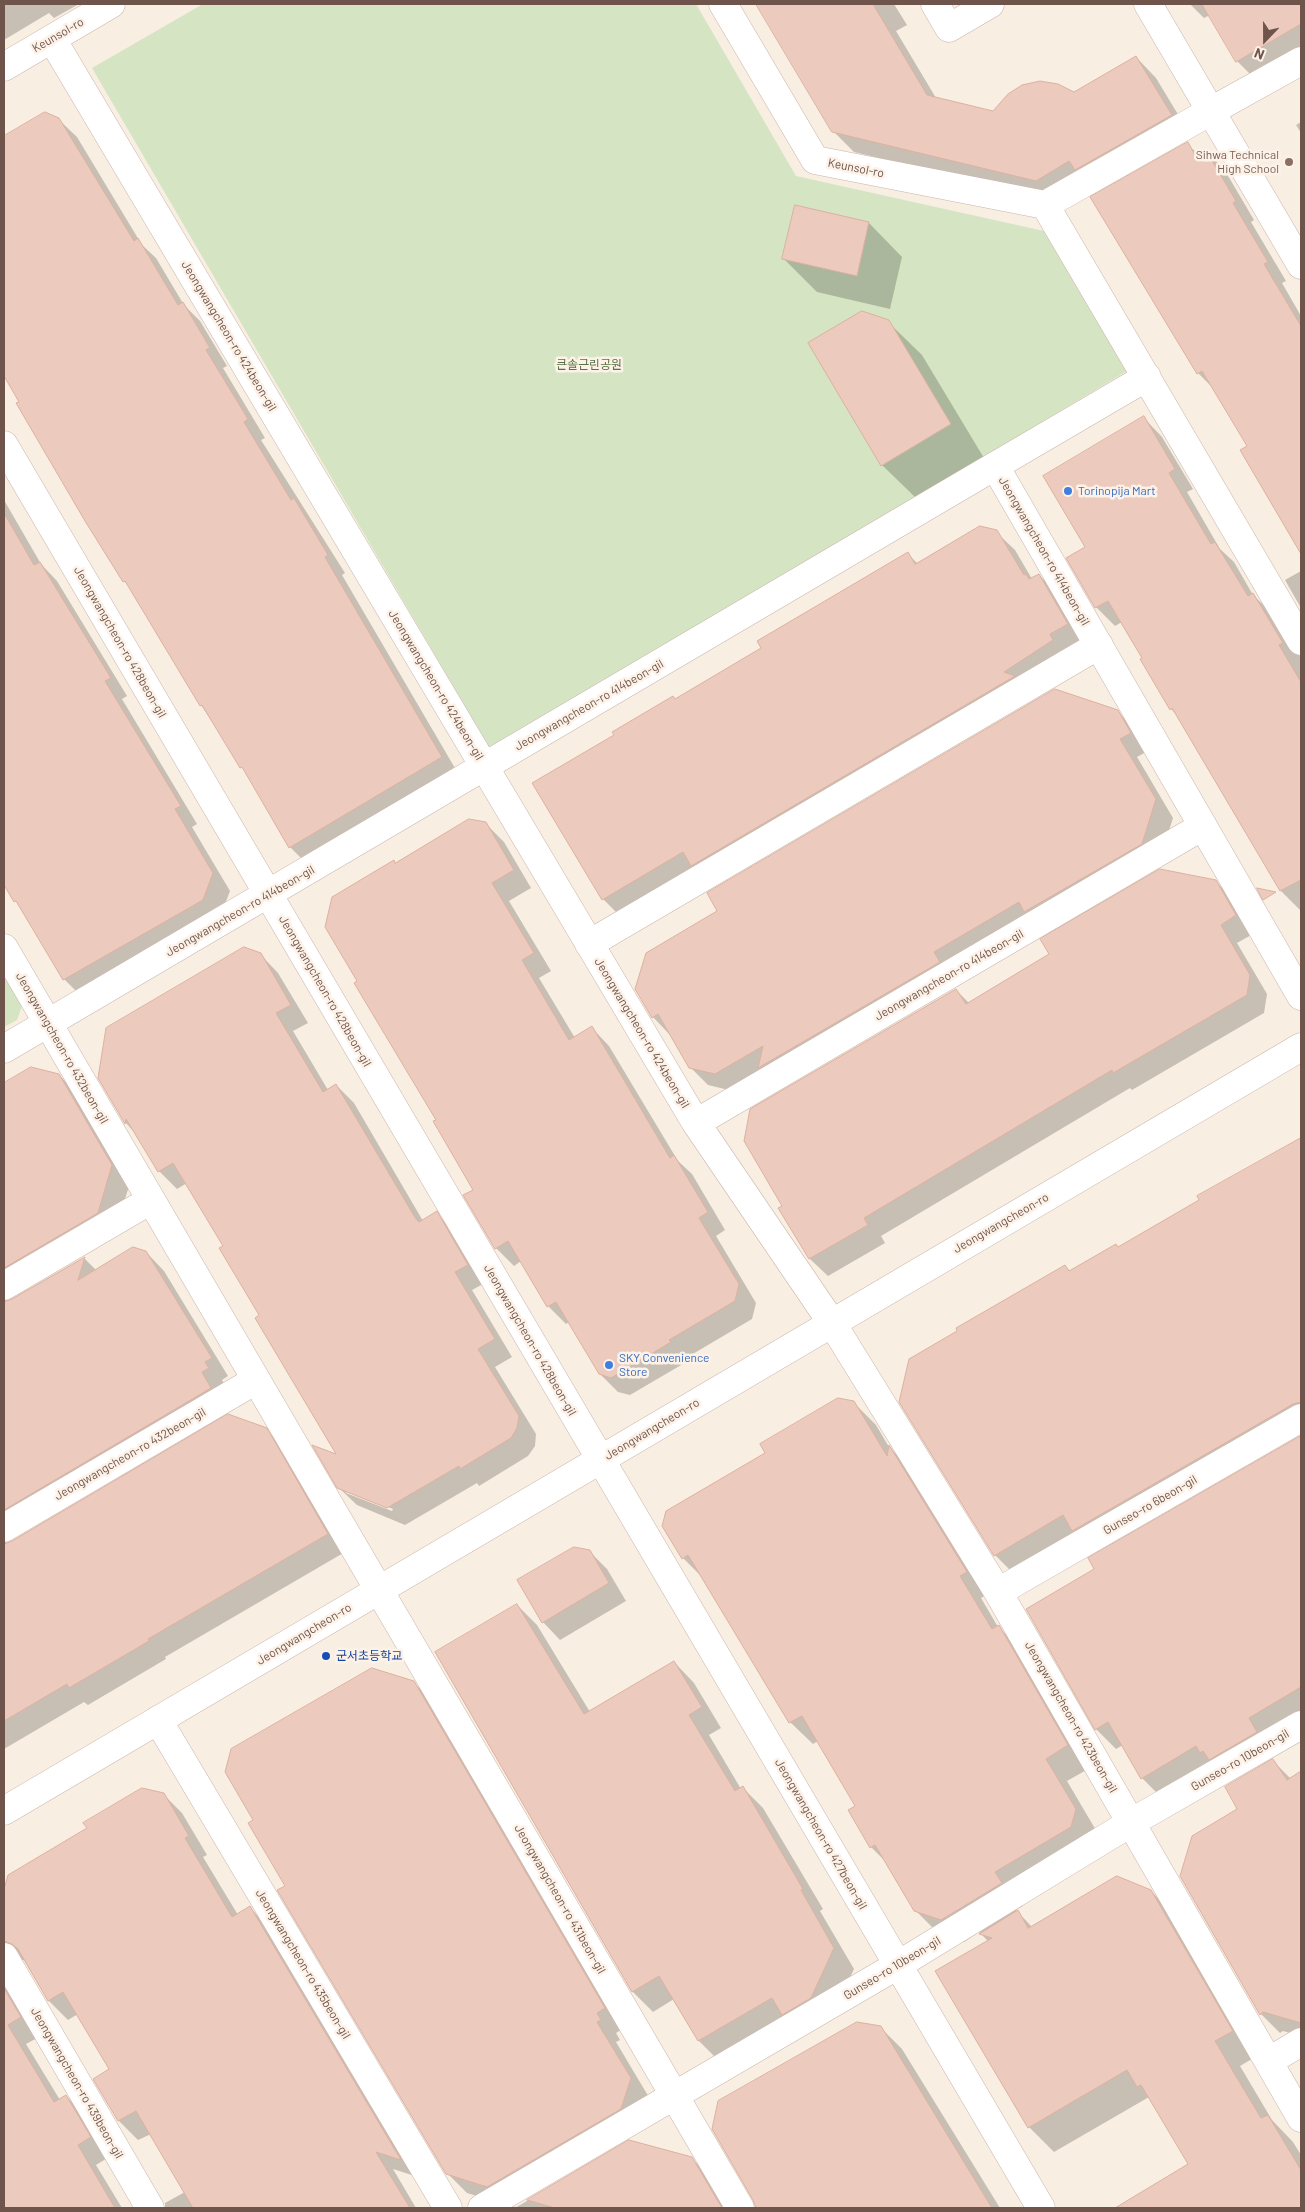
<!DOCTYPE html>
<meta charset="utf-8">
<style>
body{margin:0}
#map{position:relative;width:1305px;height:2212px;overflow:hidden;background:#f9eee2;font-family:Barlow,sans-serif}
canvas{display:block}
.frame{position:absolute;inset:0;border:5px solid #6e544b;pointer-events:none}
.north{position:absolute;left:1240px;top:15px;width:50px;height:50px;-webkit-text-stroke:4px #fdf2e8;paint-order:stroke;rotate:202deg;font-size:14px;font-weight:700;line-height:20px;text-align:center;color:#6e544b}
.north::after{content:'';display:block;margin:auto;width:18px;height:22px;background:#6e544b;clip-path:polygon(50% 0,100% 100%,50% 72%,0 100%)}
</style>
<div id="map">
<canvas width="1305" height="2212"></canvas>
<div class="frame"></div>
<div class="north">N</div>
</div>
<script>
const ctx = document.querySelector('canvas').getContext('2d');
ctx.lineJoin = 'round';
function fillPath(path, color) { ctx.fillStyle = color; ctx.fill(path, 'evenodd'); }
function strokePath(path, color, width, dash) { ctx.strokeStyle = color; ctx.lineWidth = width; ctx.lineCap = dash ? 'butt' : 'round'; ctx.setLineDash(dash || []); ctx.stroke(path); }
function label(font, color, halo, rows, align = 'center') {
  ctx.font = font + ' Barlow,"Noto Sans KR",sans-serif'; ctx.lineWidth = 5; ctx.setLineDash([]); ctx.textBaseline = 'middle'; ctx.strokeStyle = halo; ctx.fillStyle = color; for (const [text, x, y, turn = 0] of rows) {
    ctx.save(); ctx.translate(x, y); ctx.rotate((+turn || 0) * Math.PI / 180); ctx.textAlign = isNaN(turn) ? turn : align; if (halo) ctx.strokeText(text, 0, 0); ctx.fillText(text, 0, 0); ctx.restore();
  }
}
const green = new Path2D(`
 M203,4H696L796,176L1044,231L1127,371L491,751L92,68Z
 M4,968L24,1000L17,1020L4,1027Z`);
const shadow = new Path2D(`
 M4,4H79L54,18L49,13L4,40Z
 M765,4H894L907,25L896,31L936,98L994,112L1075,93L1136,57L1156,78L1191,136L1057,201L854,152L833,131Z
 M1190,4H1301V52L1255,79L1237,61L1210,15L1204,18Z
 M45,113L58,119L77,137L142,245L156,258L184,305L200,321L227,366L223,368L265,438L261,440L345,573L342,575L459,775L308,865L290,847L246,772L201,705L130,587L124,581L4,373V137Z
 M1301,122V133L1296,125Z
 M1187,144L1198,154L1205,150L1224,169L1254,220L1251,222L1286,281L1282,283L1301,316V553L1241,451L1249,446L1215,390L1198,373Z
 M869,223L902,257L890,309L817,292L784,259Z
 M888,322L922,355L984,458L916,498L882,465Z
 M1144,418L1162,437L1193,489L1187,492L1220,549L1234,562L1253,595L1275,616L1301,658L1300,910L1281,891L1178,716L1171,709L1122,622L1115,626L1096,607L1068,558L1086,547Z
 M4,500L41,564L57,581L127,696L122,699L197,824L192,827L230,891L220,917L82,997L64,979L4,881Z
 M996,532L1015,550L1032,579L1039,575L1057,593L1085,642L621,917L603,899L616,736L673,697L676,700L763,648L908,554L918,564Z
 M1301,571V608L1285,580Z
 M1117,711L1136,730L1148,751L1137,757L1173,818L1159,861L733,1091L708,1085L690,1067L670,1035L653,1017Z
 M486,824L504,842L531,888L509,901L551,971L539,978L575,1038L592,1028L609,1046L678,1161L692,1174L725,1230L716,1236L756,1303L752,1319L686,1358L688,1361L630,1395L618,1392L600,1374L569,1322L566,1324L548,1306L521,1261L514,1266L496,1248L475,1190L359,982L396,864Z
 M1215,881L1234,899L1253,934L1237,943L1267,994L1264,1013L1132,1090L1130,1088L881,1236L885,1243L828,1276L810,1259L780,1208L956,990L969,1003Z
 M260,954L278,973L308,1023L293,1031L328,1090L336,1085L354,1103L423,1221L436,1213L454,1231L485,1283L472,1290L512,1357L495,1367L536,1434L535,1446L528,1456L479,1486L477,1483L405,1525L357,1505L338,1487L339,1456L225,1246L187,1183L177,1189L159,1171L136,1134L126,1123L99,1078ZM346,1490L393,1509L392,1511L346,1493Z
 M31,1069L59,1075L77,1093L130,1183L115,1231L8,1297L6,1302L84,1258L96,1270L146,1252L164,1271L228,1376L222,1380L226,1387L8,1538L6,1544L266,1430L284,1448L345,1552L165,1657L166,1659L88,1705L84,1702L4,1749V1085Z
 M1301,1138V1431L1015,1575L995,1555L1065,1266L1071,1272L1119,1248L1201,1201L1199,1197Z
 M853,1402L876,1425L889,1447L911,1469L988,1594L981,1598L998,1627L1021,1649L1090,1768L1067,1781L1097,1832L1016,1895L1023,1906L1016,1910L1032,1927L1151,1891L1177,1917L1257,2056L1240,2066L1272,2120L1293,2142L1301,2155V2208H1118L1190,2165L1149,2097L1054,2152L1029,2127L988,1941L979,1932L964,1942L938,1933L915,1910L887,1863L871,1847L857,1806L818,1741L813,1744L790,1722L705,1580L683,1558Z
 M1301,1437V1719L1162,1798L1142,1778L1123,1745L1116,1749L1096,1729V1569L1090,1559Z
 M589,1551L607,1569L626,1601L560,1640L543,1622Z
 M517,1605L537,1625L590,1712L674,1662L694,1683L721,1728L709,1735L741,1789L743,1788L763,1808L823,1909L820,1911L854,1969L831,2018L719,2061L699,2041L674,1999L653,2012L633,1992L437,1652Z
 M413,1682L434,1702L624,2028L616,2033L620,2040L616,2042L650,2099L490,2200L467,2193L447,2173L287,1886Z
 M1273,1761L1291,1779L1301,1772V2036L1283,2031L1280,2033L1261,2014L1239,1809Z
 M163,1794L182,1813L207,1855L203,1857L238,1915L250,1908L269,1927L418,2177L393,2169L416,2208H165V2203L185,2192L151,2134L138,2140L119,2121L95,2079L111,2070L78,2014L68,2020L49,2001L24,1960L15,1962L39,2037L26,2044L60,2100L66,2096L85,2115L109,2157L96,2165L122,2208H4V1940L33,1945L4,1895L9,1876Z
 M881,2028L902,2049L1000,2208H757Z
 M629,2141L691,2158L713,2179L730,2208H515Z`);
const building = new Path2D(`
 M756,4H873L927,95L993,111L1008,94L1022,85L1040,81L1058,84L1074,92L1136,56L1172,115L1075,170L1069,161L1036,181L832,132Z
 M1202,4H1301V24L1236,62Z
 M45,112L59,118L134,241L138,238L178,305L183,302L210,348L206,350L248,419L244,422L291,500L294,498L328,555L325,557L442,757L289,848L242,767L240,768L202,705L200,706L125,581L123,582L85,521L16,403L19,402L4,376V136Z
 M1188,142L1195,155L1205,149L1236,201L1233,203L1268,262L1264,264L1301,326V554L1240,450L1247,446L1202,371L1197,374L1090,197Z
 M795,205L869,222L857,276L782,259Z
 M862,311L889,320L951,424L881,466L808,343Z
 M1144,416L1175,469L1169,473L1211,544L1215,542L1248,596L1253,593L1283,643L1279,645L1301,682V880L1280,891L1172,708L1170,710L1140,659L1142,658L1108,601L1095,608L1066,558L1085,547L1043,476Z
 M4,513L34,565L40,562L111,678L105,681L181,806L175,809L213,873L203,900L63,980L16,901L14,902L4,885Z
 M980,526L997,530L1024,575L1026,574L1029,579L1039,574L1068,624L1050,634L1053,640L1004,672L1015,676L691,866L683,852L602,900L532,783L614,735L612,732L673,696L675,699L761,648L757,641L908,552L915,564Z
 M1055,689L1118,710L1131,733L1120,739L1156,799L1142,844L1024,912L1019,902L934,952L940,962L758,1068L763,1046L715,1074L689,1068L658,1014L652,1018L635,989L646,953L717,911L707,893Z
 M469,819L486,822L514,870L492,883L534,953L522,960L569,1040L592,1026L670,1158L674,1155L708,1212L699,1218L739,1284L735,1301L669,1340L671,1342L611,1378L599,1374L556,1302L547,1307L508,1241L495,1249L463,1195L473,1190L433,1121L436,1120L354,983L357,981L325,927L332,897L394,860L395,863Z
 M1160,869L1216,880L1236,915L1221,925L1250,975L1247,995L1113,1073L1112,1070L864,1218L868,1225L809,1259L778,1208L782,1206L744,1141L750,1109L956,989L966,1004L1049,954L1040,939Z
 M1257,888L1276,892L1263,900Z
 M244,947L261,953L291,1005L276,1013L323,1092L336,1084L416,1219L419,1222L437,1211L468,1265L455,1272L495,1339L478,1349L519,1416L517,1428L511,1438L460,1469L459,1466L387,1508L337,1488L312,1445L336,1454L255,1318L259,1315L219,1248L223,1246L173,1163L158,1172L126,1119L125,1124L98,1078L106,1028Z
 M31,1067L59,1074L112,1165L98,1213L4,1268V1083Z
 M1301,1138V1402L1293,1404L1072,1531L1063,1515L994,1556L899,1402L909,1359L957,1331L956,1328L1065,1265L1069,1271L1116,1244L1118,1247L1199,1200L1197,1196Z
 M133,1247L146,1251L212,1358L205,1362L209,1368L202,1372L211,1388L4,1510V1302L12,1299L85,1257L78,1280Z
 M838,1398L854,1401L887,1456L889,1445L967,1572L960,1576L992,1629L999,1625L1068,1745L1046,1759L1076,1809L1071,1827L995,1872L1002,1883L941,1920L914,1911L875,1845L870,1848L848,1810L855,1806L802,1716L789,1723L688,1555L682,1559L662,1526L666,1511L765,1453L760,1444Z
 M228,1414L267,1428L328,1534L148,1639L149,1641L69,1688L67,1684L4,1721V1544L12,1541Z
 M1301,1436V1687L1249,1718L1257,1732L1209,1760L1203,1751L1200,1753L1196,1746L1141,1779L1108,1722L1095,1730L1026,1609L1094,1569L1088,1558Z
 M574,1547L590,1550L609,1583L542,1623L517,1580Z
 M517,1604L584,1714L674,1661L702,1707L689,1715L735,1791L743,1786L803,1889L801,1890L834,1948L811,1998L782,2015L772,1998L698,2041L659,1976L632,1992L435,1652Z
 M372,1668L414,1681L605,2008L597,2013L601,2020L597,2022L631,2078L621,2109L487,2187L446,2174L277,1890L285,1886L248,1823L253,1820L225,1772L231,1749Z
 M1273,1759L1287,1780L1301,1771V2023L1263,2012L1260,2015L1180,1876L1192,1836L1237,1809L1225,1787Z
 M142,1788L164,1793L189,1836L185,1838L232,1917L250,1906L401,2160L376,2152L410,2208H193L136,2111L118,2121L93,2079L109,2069L63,1992L48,2001L18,1949L12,1944L4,1941V1889L8,1875L87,1828L83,1823Z
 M1117,1876L1151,1890L1233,2031L1215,2041L1261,2118L1268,2115L1301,2170V2208H1115L1188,2164L1141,2085L1137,2087L1127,2070L1028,2128L935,1971L992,1938L979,1934L1018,1910L1028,1928Z
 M4,1988L21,2017L8,2025L54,2102L66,2095L91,2137L78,2145L115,2208H4Z
 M857,2022L881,2026L992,2208H756L753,2200L712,2129L718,2101Z
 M629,2140L692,2157L722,2208H555L527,2200Z`);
const pedestrian = new Path2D(`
 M723,4L815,160L1045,205
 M1045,205L1301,641
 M1045,205L1211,111
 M995,466L1147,377`);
const minor = new Path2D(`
 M935,4L949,28L990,4
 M1148,4L1301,265
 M52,39L696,1123L832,1323L998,1592L1301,2118
 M1211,111L1301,61
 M4,445L1041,2208
 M589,944L1099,645
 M4,948L740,2208
 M4,1049L995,466L1301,996
 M696,1123L1203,826
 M4,1286L151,1200
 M4,1528L256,1380
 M998,1592L1301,1418
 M158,1720L448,2208
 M4,1957L150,2208
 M1269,2061L1301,2042
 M482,2208L898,1965L1132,1822L1301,1725`);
const tertiary = new Path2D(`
 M4,67L111,4
 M4,1811L1301,1047`);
const markers = [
 [1289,162,5,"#8d6e63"],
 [1068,491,5,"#3f7fe0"],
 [609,1365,5,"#3f7fe0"],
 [326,1656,5,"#1a4fb4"]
];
const streetNames = [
 ["Keunsol-ro",58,35,-30],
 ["Keunsol-ro",856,168,11],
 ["Jeongwangcheon-ro 424beon-gil",229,336,59],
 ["Jeongwangcheon-ro 414beon-gil",1044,551,60],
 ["Jeongwangcheon-ro 428beon-gil",120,642,60],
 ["Jeongwangcheon-ro 424beon-gil",436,685,59],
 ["Jeongwangcheon-ro 414beon-gil",589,705,-30],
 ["Jeongwangcheon-ro 414beon-gil",240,911,-30],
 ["Jeongwangcheon-ro 414beon-gil",949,975,-30],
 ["Jeongwangcheon-ro 428beon-gil",325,991,60],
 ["Jeongwangcheon-ro 424beon-gil",642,1033,59],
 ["Jeongwangcheon-ro 432beon-gil",62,1048,60],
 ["Jeongwangcheon-ro",1001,1223,-30],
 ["Jeongwangcheon-ro 428beon-gil",530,1340,60],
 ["Jeongwangcheon-ro",652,1429,-31],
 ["Jeongwangcheon-ro 432beon-gil",130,1454,-30],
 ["Gunseo-ro 6beon-gil",1150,1505,-30],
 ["Jeongwangcheon-ro",304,1634,-31],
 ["Jeongwangcheon-ro 423beon-gil",1071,1717,60],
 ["Gunseo-ro 10beon-gil",1240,1760,-30],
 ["Jeongwangcheon-ro 427beon-gil",821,1834,60],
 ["Jeongwangcheon-ro 431beon-gil",560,1899,60],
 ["Jeongwangcheon-ro 435beon-gil",303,1964,59],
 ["Gunseo-ro 10beon-gil",892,1968,-31],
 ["Jeongwangcheon-ro 439beon-gil",77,2083,60]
];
const educationNames = [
 ["Sihwa Technical",1279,155],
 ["High School",1279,169]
];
const parkNames = [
 ["큰솔근린공원",589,365]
];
const shopNames = [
 ["Torinopija Mart",1078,491],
 ["SKY Convenience",619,1358],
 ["Store",619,1372]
];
const transitNames = [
 ["군서초등학교",336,1656]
];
fillPath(green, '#d5e5c3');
fillPath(shadow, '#0003');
fillPath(building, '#eccabd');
strokePath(building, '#ddb09f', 1);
strokePath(pedestrian, '#c9b5aa', 29);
strokePath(minor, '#c9b5aa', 29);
strokePath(tertiary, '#c9b5aa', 29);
strokePath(pedestrian, '#fff', 28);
strokePath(minor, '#fff', 28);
strokePath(tertiary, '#fff', 28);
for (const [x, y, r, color] of markers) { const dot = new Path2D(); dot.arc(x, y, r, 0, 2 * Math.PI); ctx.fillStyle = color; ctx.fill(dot); strokePath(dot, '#fdf2e8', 2); }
label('12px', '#6e544b', '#fdf2e8', streetNames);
label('12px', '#785e54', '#fdf2e8', educationNames, 'right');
label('12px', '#587345', '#fdf2e8', parkNames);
label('12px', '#366cbe', '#fdf2e8', shopNames, 'left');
label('12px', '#164399', '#fdf2e8', transitNames, 'left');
</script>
